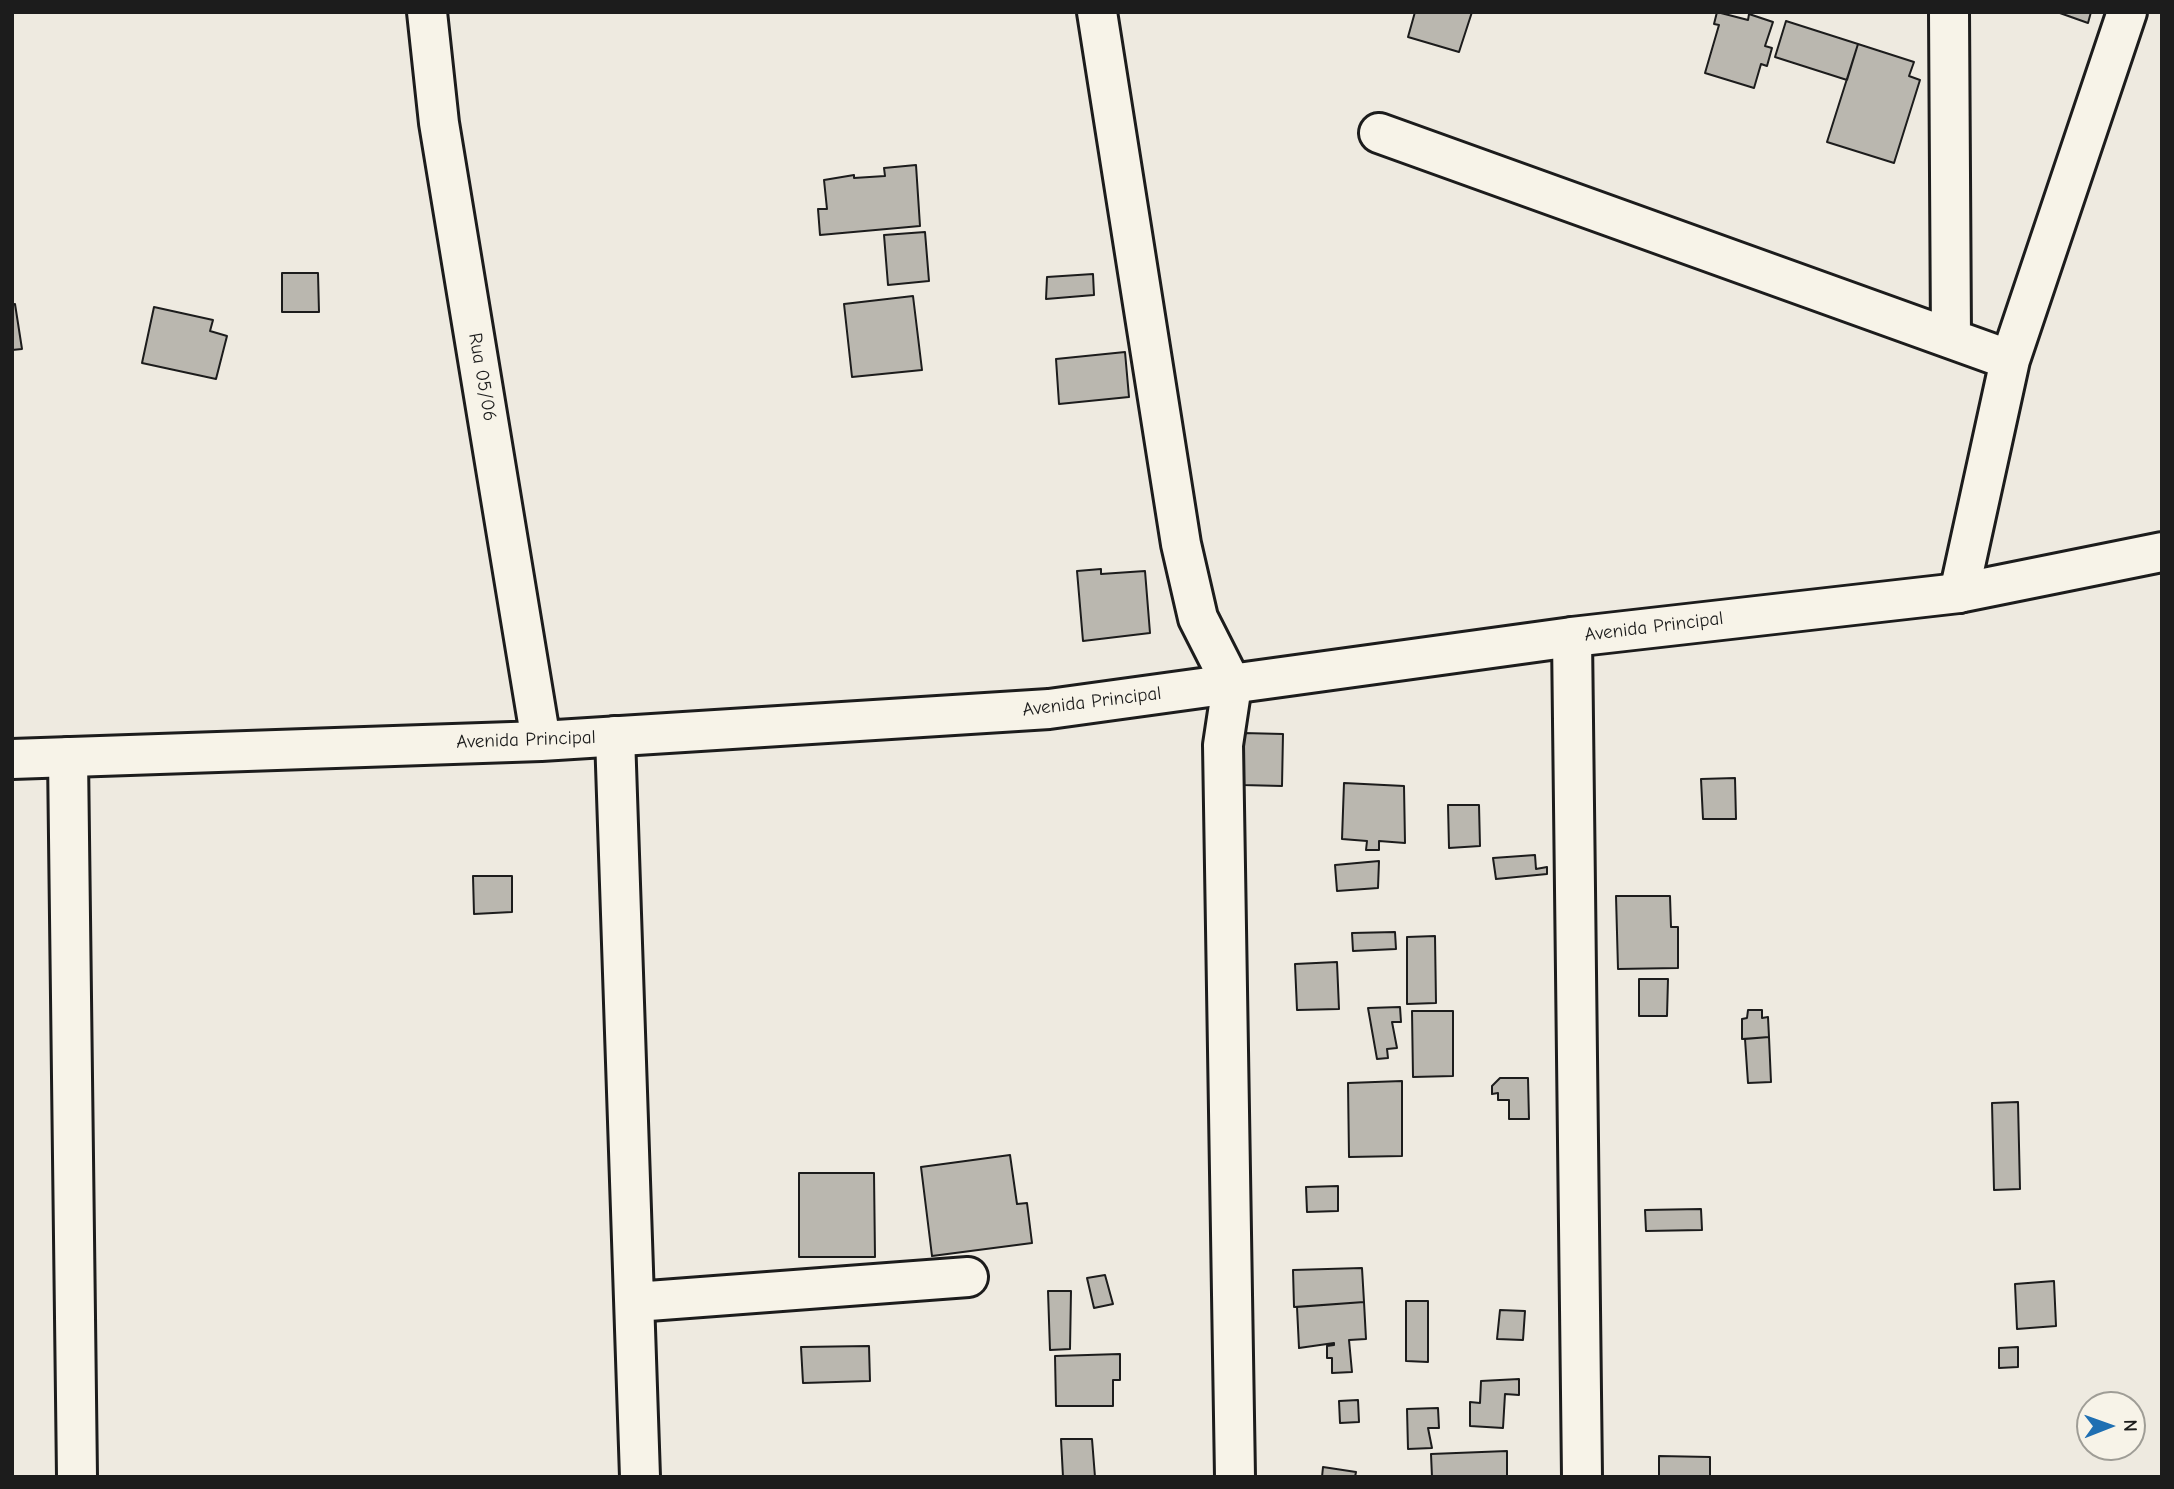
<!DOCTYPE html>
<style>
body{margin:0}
#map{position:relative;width:2174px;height:1489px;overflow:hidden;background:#eeeae0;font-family:"Comic Neue",sans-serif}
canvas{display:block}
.frame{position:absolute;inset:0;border:14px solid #1c1c1c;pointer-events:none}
.north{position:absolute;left:2076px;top:1391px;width:70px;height:70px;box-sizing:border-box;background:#f7f3e8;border:2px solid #9f9d96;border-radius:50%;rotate:89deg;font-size:19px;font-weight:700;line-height:28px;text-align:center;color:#1c1c1c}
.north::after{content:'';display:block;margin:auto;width:24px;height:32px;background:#1f6fb2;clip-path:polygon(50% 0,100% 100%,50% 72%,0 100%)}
</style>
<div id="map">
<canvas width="2174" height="1489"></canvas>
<div class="frame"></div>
<div class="north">N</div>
</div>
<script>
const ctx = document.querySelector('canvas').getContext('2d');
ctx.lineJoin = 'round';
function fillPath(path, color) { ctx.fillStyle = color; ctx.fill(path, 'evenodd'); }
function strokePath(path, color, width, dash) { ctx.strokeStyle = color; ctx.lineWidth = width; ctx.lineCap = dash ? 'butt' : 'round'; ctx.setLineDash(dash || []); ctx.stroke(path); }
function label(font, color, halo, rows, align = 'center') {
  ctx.font = font + ' "Comic Neue",sans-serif'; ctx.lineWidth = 5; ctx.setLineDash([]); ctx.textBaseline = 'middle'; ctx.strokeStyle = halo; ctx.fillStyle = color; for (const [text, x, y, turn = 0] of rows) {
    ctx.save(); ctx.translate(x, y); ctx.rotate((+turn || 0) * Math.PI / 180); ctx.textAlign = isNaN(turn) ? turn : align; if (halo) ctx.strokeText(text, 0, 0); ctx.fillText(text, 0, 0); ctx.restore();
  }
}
const building = new Path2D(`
 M1415,12H1472L1459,52L1408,37Z
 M1717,12L1748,20L1749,14L1773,22L1765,46L1772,48L1767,66L1761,64L1754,88L1705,73L1719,25L1714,24Z
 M2057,12H2091L2088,23Z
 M1786,21L1858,44L1847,80L1775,57Z
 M1858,44L1914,62L1909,76L1920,80L1894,163L1827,142Z
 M916,165L920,226L820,235L818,209H827L824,180L854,175V178L885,176L884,168Z
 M925,232L929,281L888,285L884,235Z
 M282,273H318L319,312H282Z
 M1093,274L1094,295L1046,299L1047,277Z
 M913,296L922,370L852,377L844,304Z
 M15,304L22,349L12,350V305Z
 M154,307L213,320L210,331L227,336L216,379L142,363Z
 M1125,352L1129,397L1059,404L1056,359Z
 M1101,569V574L1145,571L1150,633L1083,641L1077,571Z
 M1243,733L1283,734L1282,786L1242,785Z
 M1735,778L1736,819H1703L1701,779Z
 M1344,783L1404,786L1405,843L1379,841V850H1366L1367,841L1342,839Z
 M1448,805H1479L1480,846L1449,848Z
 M1535,855L1536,869L1547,867V874L1496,879L1493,858Z
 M1379,861L1378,888L1337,891L1335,865Z
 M473,876H512V912L474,914Z
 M1616,896H1670L1671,927H1678V968L1618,969Z
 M1395,932L1396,949L1353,951L1352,933Z
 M1435,936L1436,1003L1407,1004V937Z
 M1337,962L1339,1009L1297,1010L1295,964Z
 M1639,979H1668L1667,1016H1639Z
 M1400,1007L1401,1022H1392L1397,1048L1387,1049L1388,1058L1377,1059L1368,1008Z
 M1748,1010H1762V1018L1768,1017L1769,1037L1742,1039V1019L1747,1018Z
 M1412,1011H1453V1076L1413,1077Z
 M1769,1037L1771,1082L1748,1083L1745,1039Z
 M1500,1078H1528L1529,1119H1509V1100H1498V1093L1492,1094V1086Z
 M1402,1081V1156L1349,1157L1348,1083Z
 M2018,1102L2020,1189L1994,1190L1992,1103Z
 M1010,1155L1017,1204L1027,1203L1032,1243L932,1256L921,1167Z
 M799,1173H874L875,1257H799Z
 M1338,1186V1211L1307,1212L1306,1187Z
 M1701,1209L1702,1230L1646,1231L1645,1210Z
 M1362,1268L1364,1302L1294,1307L1293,1270Z
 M1105,1275L1113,1304L1094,1308L1087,1278Z
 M2054,1281L2056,1326L2017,1329L2015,1284Z
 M1048,1291H1071L1070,1349L1050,1350Z
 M1406,1301H1428V1362L1406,1361Z
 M1364,1302L1366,1339L1349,1340L1352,1372L1332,1373V1358H1327V1346L1334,1345V1343L1299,1348L1297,1307Z
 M1500,1310L1525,1311L1523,1340L1497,1339Z
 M869,1346L870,1381L803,1383L801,1347Z
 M2018,1347V1367L1999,1368V1348Z
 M1120,1354V1380H1113V1406H1056L1055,1356Z
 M1519,1379V1395L1505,1394L1503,1428L1470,1426V1402L1480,1403L1481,1381Z
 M1358,1400L1359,1422L1340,1423L1339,1401Z
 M1438,1408L1439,1428H1428L1432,1448L1408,1449L1407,1409Z
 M1061,1439H1092L1095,1477H1063Z
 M1507,1451V1477H1432L1431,1454Z
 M1659,1456L1710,1457V1477H1659Z
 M1323,1467L1356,1472L1355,1477H1322Z`);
const minor = new Path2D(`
 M1097,12L1181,544L1198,618L1232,685L1223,745L1235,1477
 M1949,12L1951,338
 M1379,133L2010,360
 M1959,593L2010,360L2127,12
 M1572,637L1582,1477
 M615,736L640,1477
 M68,757L77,1477
 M635,1302L968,1277`);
const tertiary = new Path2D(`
 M427,12L439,123L541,741
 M12,759L541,741L1049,709L1572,637L1959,593L2162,552`);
const streetNames = [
 ["Rua 05/06",482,377,80],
 ["Avenida Principal",1654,627,-7],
 ["Avenida Principal",1092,702,-7],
 ["Avenida Principal",526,740,-2]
];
fillPath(building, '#bab7af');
strokePath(building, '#1c1c1c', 2);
strokePath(minor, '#1c1c1c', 44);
strokePath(tertiary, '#1c1c1c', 44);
strokePath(minor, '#f7f3e8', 38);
strokePath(tertiary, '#f7f3e8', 38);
label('19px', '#1c1c1c', '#f7f3e8', streetNames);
</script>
